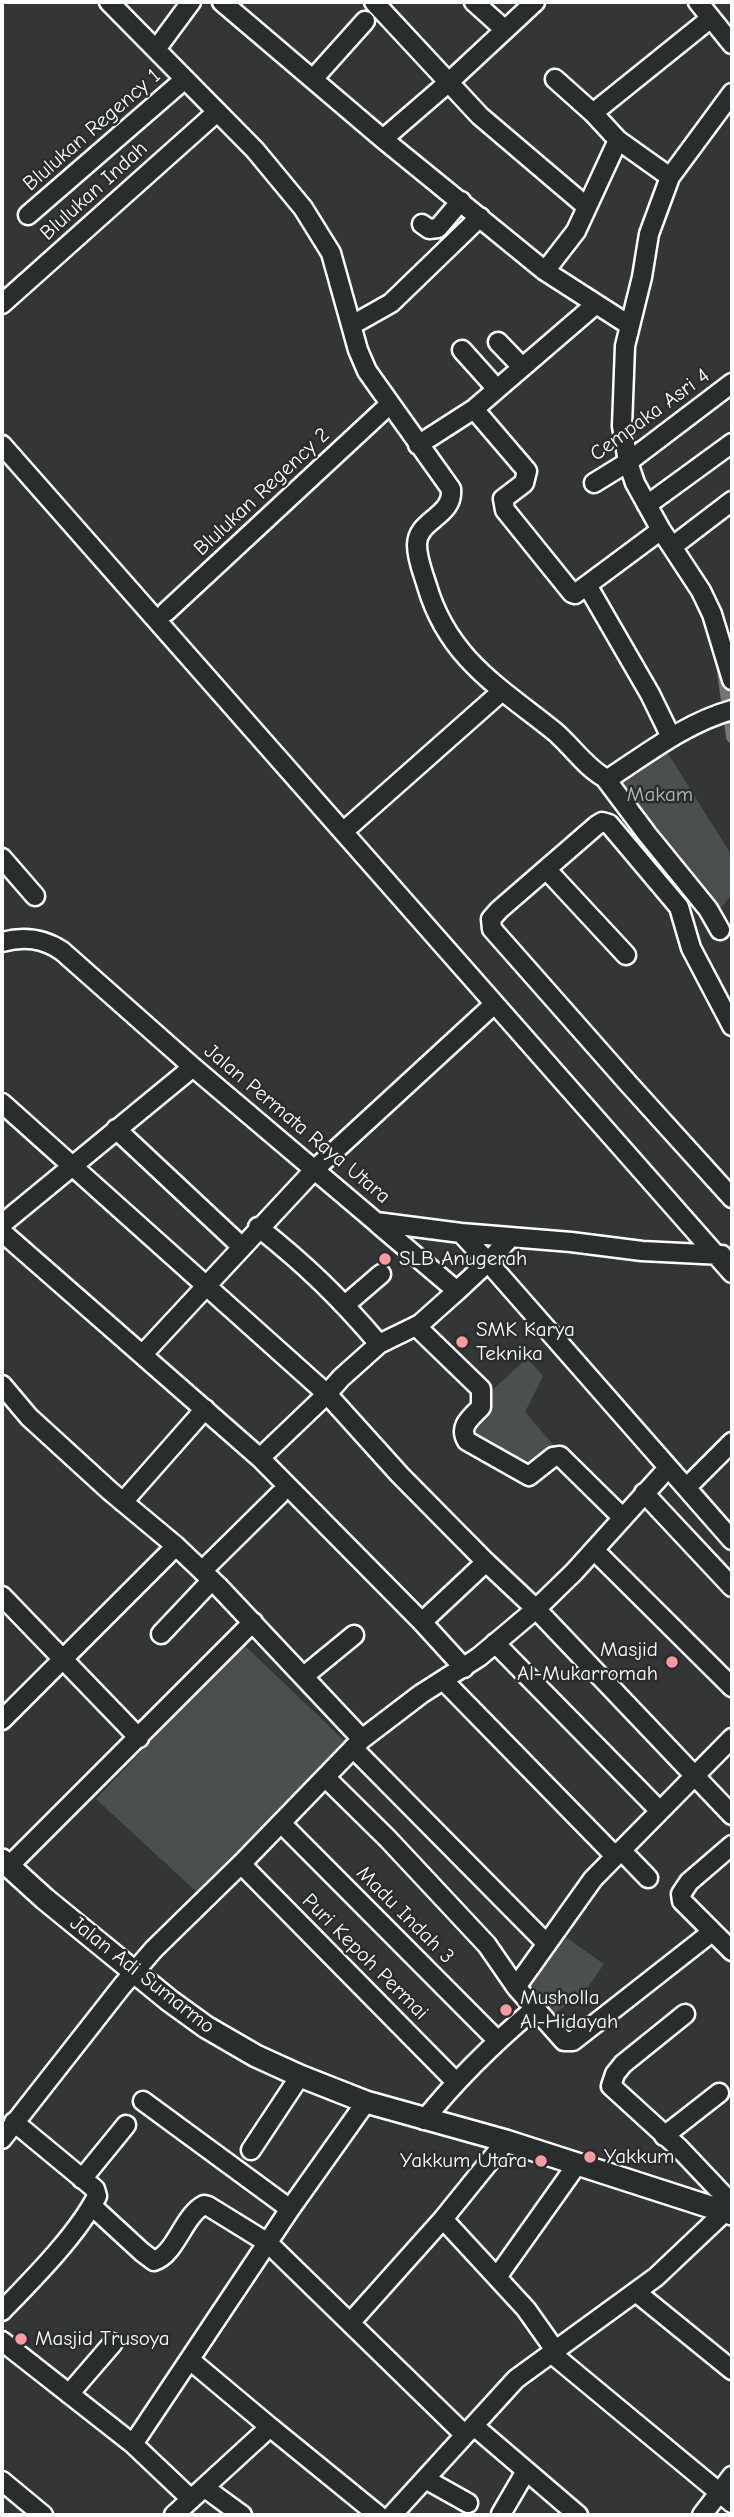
<!DOCTYPE html>
<style>
body{margin:0}
#map{position:relative;width:734px;height:2517px;overflow:hidden;background:#333536;font-family:"Comic Neue",sans-serif}
canvas{display:block}
.frame{position:absolute;inset:0;border:4px solid #fff;pointer-events:none}
</style>
<div id="map">
<canvas width="734" height="2517"></canvas>
<div class="frame"></div>
</div>
<script>
const ctx = document.querySelector('canvas').getContext('2d');
ctx.lineJoin = 'round';
function fillPath(path, color) { ctx.fillStyle = color; ctx.fill(path, 'evenodd'); }
function strokePath(path, color, width, dash) { ctx.strokeStyle = color; ctx.lineWidth = width; ctx.lineCap = dash ? 'butt' : 'round'; ctx.setLineDash(dash || []); ctx.stroke(path); }
function label(font, color, halo, rows, align = 'center') {
  ctx.font = font + ' "Comic Neue",sans-serif'; ctx.lineWidth = 5; ctx.setLineDash([]); ctx.textBaseline = 'middle'; ctx.strokeStyle = halo; ctx.fillStyle = color; for (const [text, x, y, turn = 0] of rows) {
    ctx.save(); ctx.translate(x, y); ctx.rotate((+turn || 0) * Math.PI / 180); ctx.textAlign = isNaN(turn) ? turn : align; if (halo) ctx.strokeText(text, 0, 0); ctx.fillText(text, 0, 0); ctx.restore();
  }
}
const green = new Path2D(`
 M664,747L732,856V894L717,913L612,781Z
 M527,1358L543,1376L525,1412L558,1450L532,1474L469,1441L467,1425L486,1396Z
 M243,1644L350,1746L199,1894L96,1799Z
 M561,1934L604,1964L582,1996L548,2017L520,1985Z`);
const canal = new Path2D(`
 M723,671L732,737`);
const minor = new Path2D(`
 M109,2L255,150L303,208L331,253L358,350L367,371L451,489C454,517 417,519 417,545C417,559 423,573 427,586C448,658 499,687 554,731C571,745 585,767 605,778L611,777C649,752 688,722 732,710
 M222,2L383,139L545,271L629,325
 M374,2L480,116L587,207
 M474,2L504,29
 M698,2L732,44
 M157,48L191,2
 M313,79L365,21
 M555,79L593,113L618,140L670,177
 M732,93L670,177L649,234L642,277L625,346L622,426L628,462L635,483L661,530L701,591L712,614L732,680
 M593,113L711,18
 M383,139L449,82L535,2
 M28,215L185,79
 M422,224L429,229L438,228L461,201
 M545,271L576,231L618,140
 M2,304L217,112
 M352,325L391,303L480,217
 M498,342L522,367
 M462,350L497,389
 M474,409L527,471L524,483L503,499L505,510L572,593L575,594L587,585
 M2,445L732,1273
 M418,445L474,409L596,304
 M594,483L628,462L732,383
 M647,505L732,443
 M661,530L587,585L650,694L671,737
 M673,546L732,501
 M166,612L390,404
 M605,778L647,834L708,909L720,930
 M344,831L501,692
 M2,858L35,896
 M547,870L626,955
 M2,942C24,936 43,938 62,951L193,1067L376,1222L461,1233L571,1242L642,1251L722,1255
 M732,1026L691,948L679,907L609,824L602,822L597,825L499,910L491,919L492,929L627,1082L732,1198
 M2,1103L327,1394L400,1475L486,1562L536,1609L732,1815
 M116,1129L241,1246
 M2,1224L193,1067
 M378,1224L457,1291L488,1262L732,1540
 M258,1227C306,1265 340,1298 379,1344L420,1324L457,1291
 M2,1232L260,1458L422,1622L464,1668
 M461,1233L488,1262L510,1238
 M345,1305L381,1274
 M416,1326L481,1389V1407C471,1418 458,1426 467,1441L529,1476L553,1457L560,1456L623,1518
 M143,1354L315,1169L490,1008
 M2,1385L29,1417L110,1491L176,1546L218,1586L362,1739
 M260,1458L327,1394L341,1378L379,1344
 M692,1482L732,1442
 M644,1493L732,1587
 M123,1502L205,1409
 M594,1550L732,1687
 M202,1571L280,1494
 M2,1596L139,1738
 M422,1622L486,1562
 M161,1634L212,1580
 M495,1643L659,1810
 M304,1676L354,1635
 M444,1681L615,1856
 M2,1720L176,1546
 M353,1748L547,1944
 M325,1777L388,1839L487,1945L516,1987
 M281,1823L497,2040
 M732,1845L689,1882L681,1894L682,1901L732,1951
 M621,1850L648,1878
 M241,1864L456,2082
 M8,1867L253,1622
 M712,1932L573,2041H564L516,1987L593,1879L732,1738
 M685,2014L623,2064L615,2074L611,2086L679,2148L732,2204
 M143,2101L290,2209
 M424,2120C457,2079 494,2043 534,2009
 M664,2136L719,2093
 M2,2139L122,1986L154,1949L241,1864L362,1739L421,1694L479,1657L536,1609L574,1572L668,1468
 M251,2150L300,2076
 M82,2179L126,2125
 M92,2206L142,2252L154,2261C176,2254 183,2216 204,2205L208,2206L268,2243L465,2435
 M443,2219L526,2309L555,2350
 M497,2277L578,2163
 M636,2292L732,2370
 M2,2311C32,2280 78,2234 97,2196L95,2189L14,2122
 M350,2323L443,2219L506,2141
 M2,2341L133,2444L191,2499
 M551,2353L732,2503
 M190,2360L270,2427
 M69,2394L113,2343
 M474,2426L578,2515
 M133,2444L290,2209L366,2102
 M427,2480L468,2503
 M2,2481L43,2515
 M205,2488L242,2515
 M501,2514L526,2471
 M174,2515L270,2427L378,2515
 M392,2515L516,2379L656,2277L732,2205
 M702,2515L732,2476`);
const major = new Path2D(`
 M2,1860L45,1899L170,2001L206,2027L256,2056L300,2076L366,2102L506,2141L732,2214`);
const markers = [
 [385,1259,7,"#ff9aa2"],
 [462,1342,7,"#ff9aa2"],
 [672,1662,7,"#ff9aa2"],
 [506,2010,7,"#ff9aa2"],
 [590,2157,7,"#ff9aa2"],
 [541,2161,7,"#ff9aa2"],
 [21,2339,7,"#ff9aa2"]
];
const streetNames = [
 ["Blulukan Regency 1",92,130,-41],
 ["Blulukan Indah",94,191,-42],
 ["Cempaka Asri 4",650,415,-36],
 ["Blulukan Regency 2",262,492,-43],
 ["Jalan Permata Raya Utara",297,1124,40],
 ["Madu Indah 3",405,1915,45],
 ["Puri Kepoh Permai",365,1957,45],
 ["Jalan Adi Sumarmo",142,1975,38]
];
const parkNames = [
 ["Makam",660,795]
];
const poiNames = [
 ["SLB Anugerah",399,1259],
 ["SMK Karya",476,1330],
 ["Teknika",476,1354],
 ["Masjid",658,1650,"right"],
 ["Al-Mukarromah",658,1674,"right"],
 ["Musholla",520,1998],
 ["Al-Hidayah",520,2022],
 ["Yakkum",604,2157],
 ["Yakkum Utara",527,2161,"right"],
 ["Masjid Trusoya",35,2339]
];
fillPath(green, '#4c4f50');
strokePath(canal, '#737576', 12);
strokePath(minor, '#fff', 23);
strokePath(major, '#fff', 26);
strokePath(minor, '#2a2d2e', 18);
strokePath(major, '#2a2d2e', 21);
for (const [x, y, r, color] of markers) { const dot = new Path2D(); dot.arc(x, y, r, 0, 2 * Math.PI); ctx.fillStyle = color; ctx.fill(dot); strokePath(dot, '#2a2d2e', 2.5); }
label('21px', '#fff', '#2a2d2e', streetNames);
label('21px', '#b7b9b9', '#2a2d2e', parkNames);
label('21px', '#fff', '#2a2d2e', poiNames, 'left');
</script>
